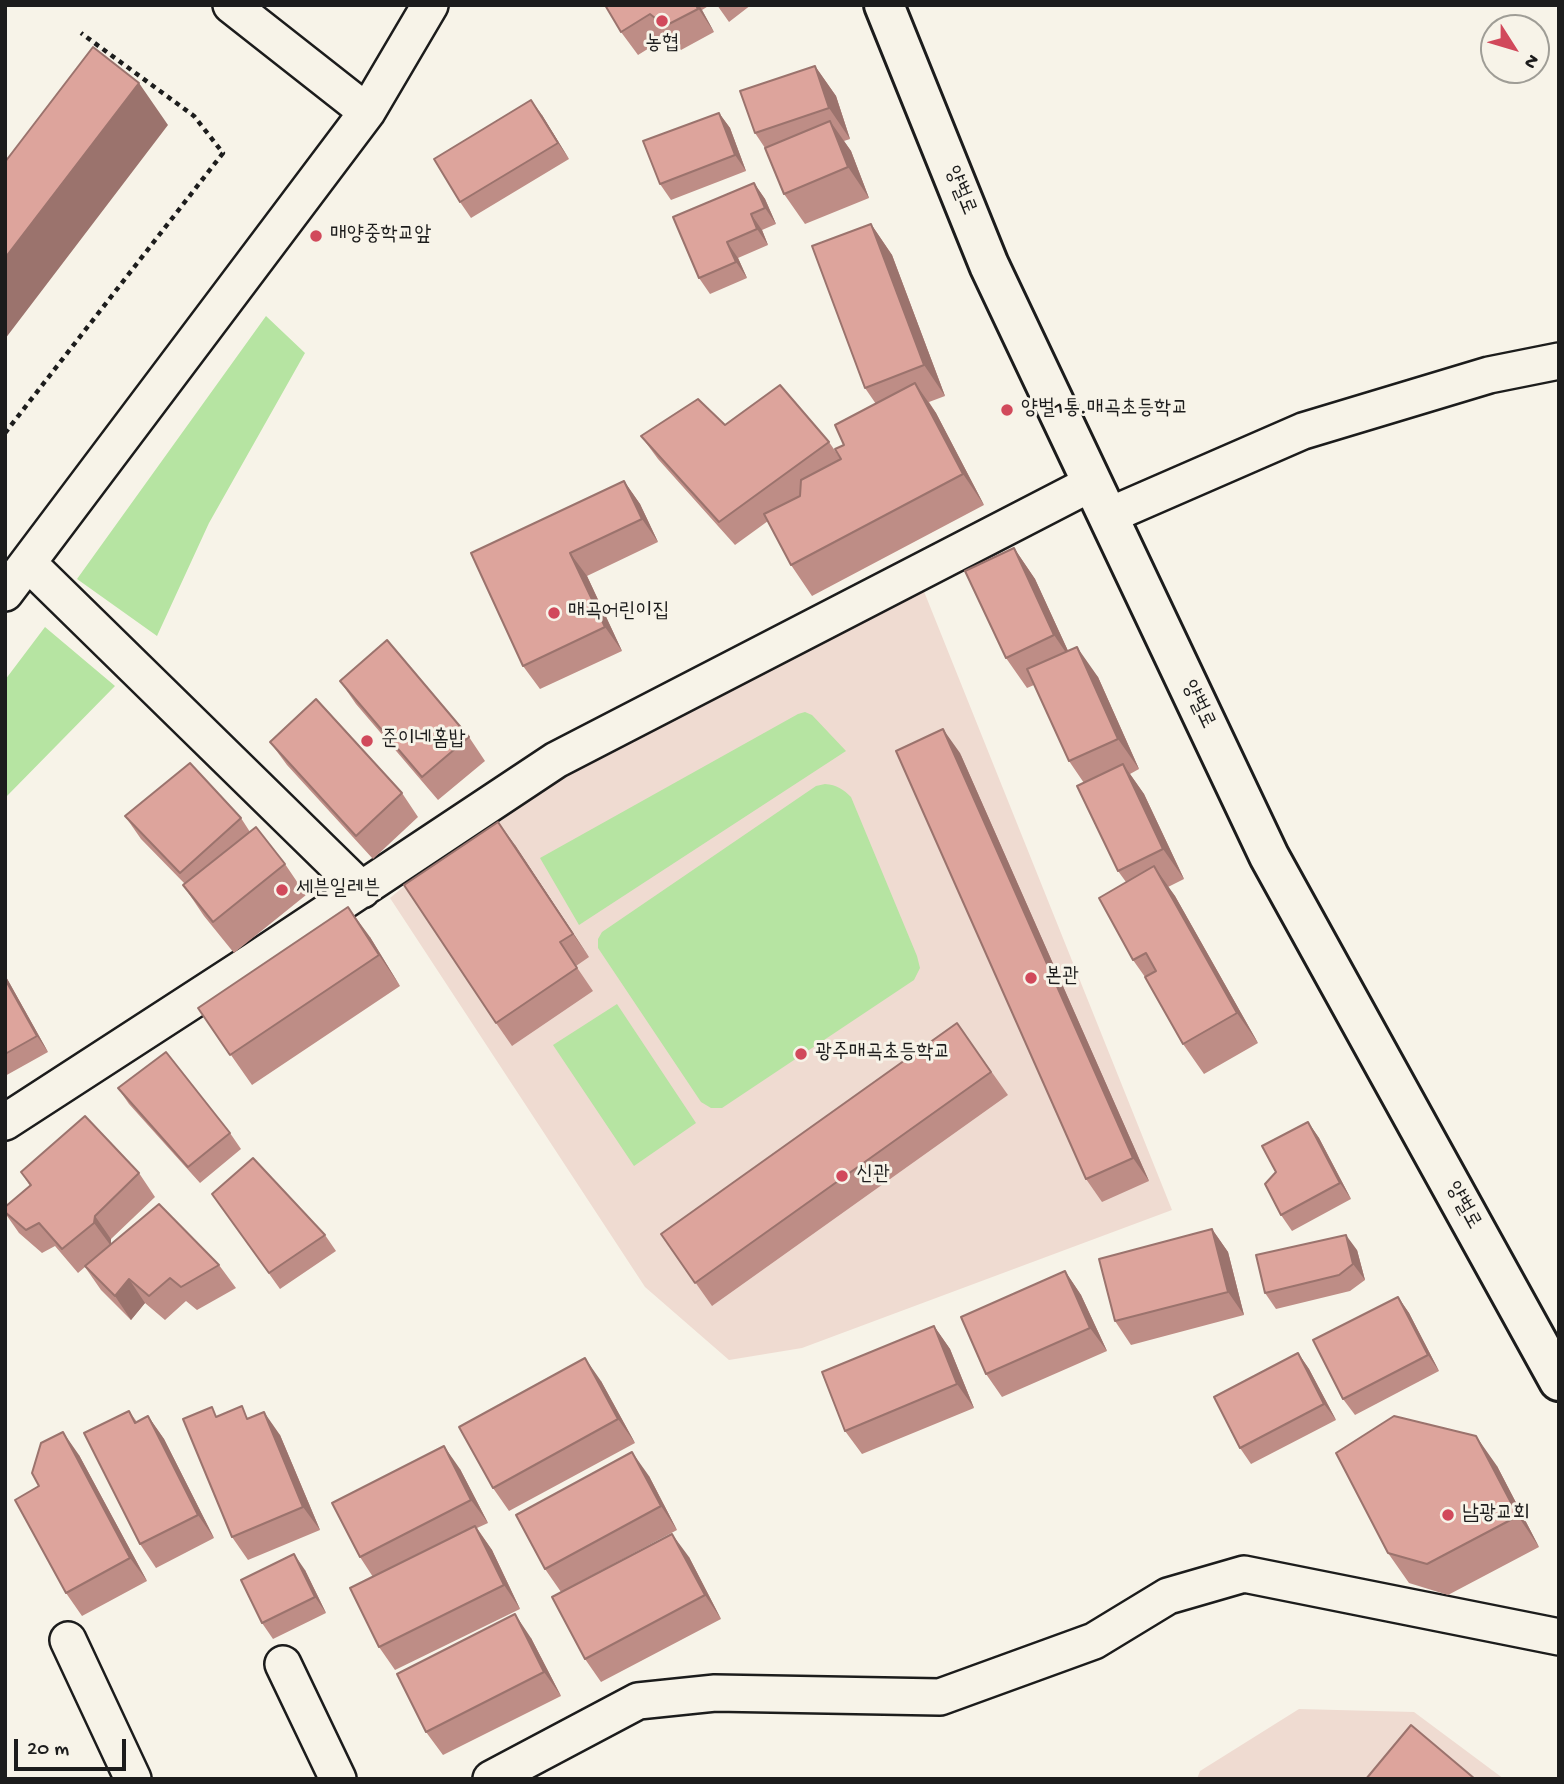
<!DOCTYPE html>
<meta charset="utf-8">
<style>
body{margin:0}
#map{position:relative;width:1564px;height:1784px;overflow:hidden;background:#f7f3e8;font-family:"Gochi Hand",sans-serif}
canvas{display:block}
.frame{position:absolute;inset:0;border:7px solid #1c1c1c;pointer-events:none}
.north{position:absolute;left:1480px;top:14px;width:70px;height:70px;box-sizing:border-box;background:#f7f3e8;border:2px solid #9f9d96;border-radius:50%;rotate:127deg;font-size:19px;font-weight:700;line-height:28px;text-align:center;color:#1c1c1c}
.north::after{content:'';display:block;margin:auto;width:24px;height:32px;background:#d1495b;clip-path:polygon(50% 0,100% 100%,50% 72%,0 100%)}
.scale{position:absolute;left:14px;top:1739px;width:112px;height:32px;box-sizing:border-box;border:4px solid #1c1c1c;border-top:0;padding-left:9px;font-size:21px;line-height:24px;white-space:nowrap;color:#1c1c1c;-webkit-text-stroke:5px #f7f3e8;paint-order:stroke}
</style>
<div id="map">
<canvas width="1564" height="1784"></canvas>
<div class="frame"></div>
<div class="north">N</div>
<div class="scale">20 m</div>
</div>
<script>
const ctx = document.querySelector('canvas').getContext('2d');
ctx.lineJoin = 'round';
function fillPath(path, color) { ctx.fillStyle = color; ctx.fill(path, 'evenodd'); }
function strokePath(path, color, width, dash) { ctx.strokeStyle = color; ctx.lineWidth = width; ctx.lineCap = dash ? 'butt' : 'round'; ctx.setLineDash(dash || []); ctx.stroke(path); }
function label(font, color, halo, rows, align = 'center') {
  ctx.font = font + ' "Gochi Hand","Poor Story",sans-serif'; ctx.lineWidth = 6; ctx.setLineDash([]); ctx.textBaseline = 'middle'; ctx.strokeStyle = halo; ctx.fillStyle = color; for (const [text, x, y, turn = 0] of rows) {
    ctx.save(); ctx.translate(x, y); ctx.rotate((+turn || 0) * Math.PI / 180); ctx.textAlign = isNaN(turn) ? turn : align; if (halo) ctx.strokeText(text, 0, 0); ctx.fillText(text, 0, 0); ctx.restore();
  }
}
const built = new Path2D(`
 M917,574L1172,1210L802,1348L729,1360L645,1287L390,898L556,760Z
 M1299,1709L1414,1712L1504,1779H1197L1200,1771Z`);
const green = new Path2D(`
 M266,316L305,353L209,523L157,636L77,579Z
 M45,627L115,686L5,798V680Z
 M805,712L812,715L846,751L579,925L540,858L798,714Z
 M825,784C837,785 843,789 851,797L917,956L920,968L914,980L722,1108H711L701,1102L598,948V939L602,932L816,786Z
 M617,1004L696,1123L634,1166L553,1045Z`);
const path = new Path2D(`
 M5,433L223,153L194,116L81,33`);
const minor = new Path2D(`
 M231,5L367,112
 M1108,516L1303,431L1489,375L1559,361
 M28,563L362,890
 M5,593L367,112L430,5
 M5,1122L255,960L556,760L1092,483
 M68,1640L133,1779
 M283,1664L338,1779
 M491,1779L638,1701L715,1693L940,1697L1094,1641L1168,1596L1244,1574L1559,1637`);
const tertiary = new Path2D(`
 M884,5L989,265L1269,856L1559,1381`);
const wall = new Path2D(`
 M605,5H710L702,10L714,32L681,50L667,37L638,55L621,32Z
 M717,5H751L729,22Z
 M815,66L836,96L850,139L844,141L851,151L869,198L805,224L784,194L765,148L755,133Z
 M719,113L730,128L746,171L671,200L660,184Z
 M542,115L569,159L471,218L460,202Z
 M754,183L765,199L776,224L762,230L768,245L738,258L747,278L710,294L699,278Z
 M871,224L892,255L945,396L929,402L936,413L984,505L812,596L791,565L768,521L735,545L658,459L641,436L725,425L829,442L840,458L844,445L876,404L865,388Z
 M624,481L640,504L658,542L587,576L622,651L540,689L523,666L471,553Z
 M1014,548L1035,579L1068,651L1098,677L1139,769L1130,774L1144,794L1184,879L1168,887L1175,896L1258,1043L1204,1074L1183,1044L1145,977L1133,960L1126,882L1118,871L1084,783L1069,761L1034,685L1027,688L1006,658Z
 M340,681L469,737L485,761L438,800L356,704Z
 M270,742L402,793L418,817L373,859L287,765Z
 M960,753L1149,1181L1102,1202L1086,1179Z
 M125,816L241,818L250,832L285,864L306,895L234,953L204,916L183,885L185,884L141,839Z
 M515,845L589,957L576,966L593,991L512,1046L496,1023Z
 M370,937L400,986L252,1085L198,1008Z
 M5,975L48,1052L5,1076Z
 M957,1023L1008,1095L712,1306L661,1234Z
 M118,1088L230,1133L241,1149L200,1183L129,1104Z
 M1308,1122L1319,1138L1351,1199L1292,1231L1281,1215L1276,1172Z
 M21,1172L139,1173L155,1197L111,1239V1244L219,1265L236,1288L197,1310L186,1301L165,1320L145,1303L131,1320L101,1290L85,1267L78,1273L55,1246L42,1253L19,1233L5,1213V1207L30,1186Z
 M212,1194L325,1235L336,1251L280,1289Z
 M1212,1229L1228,1252L1244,1315L1131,1345L1115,1321Z
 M1357,1250L1365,1280L1350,1291L1276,1309L1265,1293Z
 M1065,1271L1081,1295L1107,1351L1002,1397L986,1374Z
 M1398,1297L1409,1313L1439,1371L1355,1415L1343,1399Z
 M934,1326L950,1349L974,1408L862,1454L845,1431Z
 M1298,1353L1309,1369L1336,1420L1251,1464L1240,1448Z
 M601,1381L635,1443L509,1511L493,1488Z
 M129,1411L137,1422L148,1416L164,1439L214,1538L156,1568L140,1544Z
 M218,1416L250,1418L280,1435L320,1530L248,1560L232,1537Z
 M79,1455L147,1581L82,1616L66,1593Z
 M1497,1466L1539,1547L1448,1595L1409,1583L1388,1553Z
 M460,1469L488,1523L477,1528L492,1550L520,1609L395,1670L379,1647L373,1577L360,1557Z
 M649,1476L677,1530L561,1592L545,1569Z
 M689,1557L721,1619L601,1682L585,1659Z
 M305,1570L326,1613L273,1639L262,1623Z
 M531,1638L561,1696L443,1755L426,1732Z`);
const shadedWall = new Path2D(`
 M696,5H699L702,10L714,32Z
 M815,66L836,96L850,139L829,108Z
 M139,83L168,125L5,339V258Z
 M531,100L542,115L569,159L558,143Z
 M719,113L730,128L746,171L735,155Z
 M830,121L851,151L869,198L848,167Z
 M754,183L765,199L776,224L765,208Z
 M751,214L762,230L768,245L757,229Z
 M871,224L892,255L945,396L924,365Z
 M727,242L738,258L747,278L736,262Z
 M915,383L936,413L984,505L963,474Z
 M624,481L640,504L658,542L642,519Z
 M1014,548L1035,579L1075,666L1054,635Z
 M570,553L587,576L622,651L605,627Z
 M1077,647L1098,677L1139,769L1118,739Z
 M943,729L960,753L1149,1181L1133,1158Z
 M1123,764L1144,794L1184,879L1163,849Z
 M498,822L515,845L589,957L573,934Z
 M1154,866L1175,896L1258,1043L1237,1013Z
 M348,907L370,937L400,986L379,955Z
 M5,975L48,1052L37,1036L5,979Z
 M1308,1122L1319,1138L1351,1199L1340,1183Z
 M95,1216L111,1239V1246L94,1223Z
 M1212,1229L1228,1252L1244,1315L1228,1292Z
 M1346,1235L1357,1250L1365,1280L1353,1264Z
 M1065,1271L1081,1295L1107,1351L1090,1328Z
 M129,1279L145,1303L131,1320L115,1296Z
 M1398,1297L1409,1313L1439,1371L1428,1355Z
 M934,1326L950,1349L974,1408L957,1384Z
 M1298,1353L1309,1369L1336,1420L1324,1404Z
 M585,1358L601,1381L635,1443L618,1419Z
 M264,1412L280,1435L320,1530L303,1507Z
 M148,1416L164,1439L214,1538L198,1515Z
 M63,1432L79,1455L147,1581L130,1558Z
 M1476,1436L1497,1466L1539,1547L1518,1516Z
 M444,1446L460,1469L488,1523L471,1500Z
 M632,1452L649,1476L677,1530L661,1506Z
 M475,1526L492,1550L520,1609L504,1585Z
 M672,1534L689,1557L721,1619L705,1595Z
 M294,1554L305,1570L326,1613L315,1597Z
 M515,1614L531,1638L561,1696L544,1672Z`);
const building = new Path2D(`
 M605,5H696L698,9L665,26L650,14L621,32Z
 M93,47L139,83L5,258V162Z
 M815,66L829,108L755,133L740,91Z
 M531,100L558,143L460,202L434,159Z
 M719,113L735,155L660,184L643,141Z
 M830,121L848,167L784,194L765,148Z
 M754,183L765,208L751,214L757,229L727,242L736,262L699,278L673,217Z
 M871,224L924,365L865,388L812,246Z
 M915,383L963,474L791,565L764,514L800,496L801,480L841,459L835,449L844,445L835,425Z
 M780,385L829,442L719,522L641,436L698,399L725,425Z
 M624,481L642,519L570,553L605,627L523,666L471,553Z
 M1014,548L1054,635L1006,658L965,571Z
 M387,640L469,737L422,777L340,681Z
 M1077,647L1118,739L1069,761L1027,669Z
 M316,699L402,793L356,836L270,742Z
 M943,729L1133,1158L1086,1179L896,751Z
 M190,763L241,818L180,873L125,816Z
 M1123,764L1163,849L1118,871L1077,786Z
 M498,822L573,934L560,942L577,968L496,1023L404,885Z
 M256,827L285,864L213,922L183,885Z
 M1154,866L1237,1013L1183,1044L1145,977L1156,971L1146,953L1133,960L1099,898Z
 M348,907L379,955L230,1055L198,1008Z
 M5,979L37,1036L5,1054Z
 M957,1023L991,1072L695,1283L661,1234Z
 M166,1052L230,1133L188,1167L118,1088Z
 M85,1116L139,1173L95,1216L94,1223L62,1249L39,1223L26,1230L5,1212V1207L31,1185L21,1172Z
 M1308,1122L1340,1183L1281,1215L1265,1184L1276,1172L1262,1146Z
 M253,1158L325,1235L269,1273L212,1194Z
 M159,1204L219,1265L181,1287L170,1278L149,1296L129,1279L115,1296L85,1266Z
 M1212,1229L1228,1292L1115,1321L1099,1259Z
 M1346,1235L1353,1264L1339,1275L1265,1293L1256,1255Z
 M1065,1271L1090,1328L986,1374L961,1317Z
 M1398,1297L1428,1355L1343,1399L1313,1340Z
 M934,1326L957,1384L845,1431L822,1372Z
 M1298,1353L1324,1404L1240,1448L1214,1397Z
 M585,1358L618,1419L493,1488L459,1427Z
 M242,1406L247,1419L264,1412L303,1507L232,1537L183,1419L212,1407L216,1417Z
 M129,1411L135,1423L148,1416L198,1515L140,1544L84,1433Z
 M1394,1416L1476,1436L1518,1516L1427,1564L1388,1553L1336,1453Z
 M63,1432L130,1558L66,1593L15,1500L39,1486L32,1473L41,1443Z
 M444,1446L471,1500L360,1557L332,1503Z
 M632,1452L661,1506L545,1569L516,1515Z
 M475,1526L504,1585L379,1647L350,1588Z
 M672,1534L705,1595L585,1659L552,1597Z
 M294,1554L315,1597L262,1623L241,1580Z
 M515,1614L544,1672L426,1732L397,1674Z
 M1411,1725L1475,1779H1366Z`);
const markers = [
 [662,21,7,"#d1495b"],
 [316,236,7,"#d1495b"],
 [1007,410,7,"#d1495b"],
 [554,613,7,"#d1495b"],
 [367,741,7,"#d1495b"],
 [282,890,7,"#d1495b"],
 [1031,978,7,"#d1495b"],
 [801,1054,7,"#d1495b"],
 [842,1176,7,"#d1495b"],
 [1448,1515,7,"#d1495b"]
];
const poiNames = [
 ["농협",662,45,"center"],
 ["매양중학교앞",330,236],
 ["양벌1통.매곡초등학교",1021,410],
 ["매곡어린이집",568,613],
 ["준이네홈밥",381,741],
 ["세븐일레븐",296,890],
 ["본관",1045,978],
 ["광주매곡초등학교",815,1054],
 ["신관",856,1176],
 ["남광교회",1462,1515]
];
const streetNames = [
 ["양벌로",959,191,68],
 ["양벌로",1197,705,65],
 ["양벌로",1462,1206,61]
];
fillPath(built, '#efdbd1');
fillPath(green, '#b6e4a2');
strokePath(minor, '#1c1c1c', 40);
strokePath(tertiary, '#1c1c1c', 44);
strokePath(path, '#1c1c1c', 4.5, [5, 5]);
strokePath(minor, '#f7f3e8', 35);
strokePath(tertiary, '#f7f3e8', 38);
fillPath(wall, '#be8d86');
fillPath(shadedWall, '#9b736d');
fillPath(building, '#dda49c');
strokePath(building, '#9b736d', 2);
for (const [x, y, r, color] of markers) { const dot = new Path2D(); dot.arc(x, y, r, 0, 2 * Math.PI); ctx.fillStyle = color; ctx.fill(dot); strokePath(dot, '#f7f3e8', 2.5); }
label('21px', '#1c1c1c', '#f7f3e8', poiNames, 'left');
label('21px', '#1c1c1c', '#f7f3e8', streetNames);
</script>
